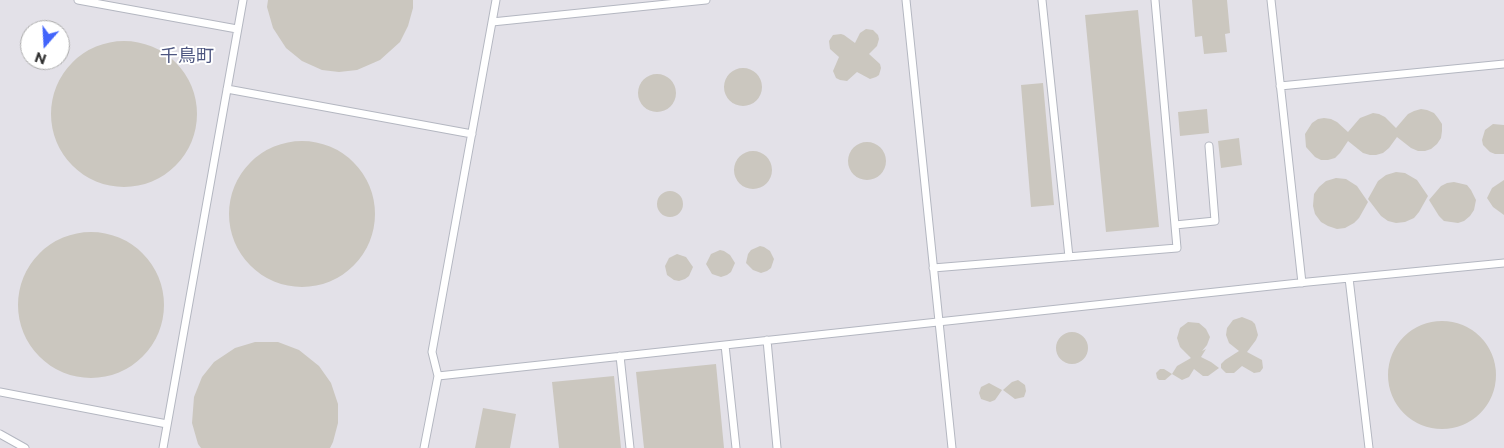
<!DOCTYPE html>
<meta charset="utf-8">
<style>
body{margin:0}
#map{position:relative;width:1504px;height:448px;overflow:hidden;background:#efe9e1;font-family:Montserrat,sans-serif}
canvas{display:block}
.north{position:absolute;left:20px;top:20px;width:50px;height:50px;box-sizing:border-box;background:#fff;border:1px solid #ababab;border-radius:50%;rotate:199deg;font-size:14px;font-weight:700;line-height:20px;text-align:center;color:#2e2e2e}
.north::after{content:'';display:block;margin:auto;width:18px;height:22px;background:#4264fb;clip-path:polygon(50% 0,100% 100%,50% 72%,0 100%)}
</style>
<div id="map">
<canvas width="1504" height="448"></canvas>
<div class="north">N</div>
</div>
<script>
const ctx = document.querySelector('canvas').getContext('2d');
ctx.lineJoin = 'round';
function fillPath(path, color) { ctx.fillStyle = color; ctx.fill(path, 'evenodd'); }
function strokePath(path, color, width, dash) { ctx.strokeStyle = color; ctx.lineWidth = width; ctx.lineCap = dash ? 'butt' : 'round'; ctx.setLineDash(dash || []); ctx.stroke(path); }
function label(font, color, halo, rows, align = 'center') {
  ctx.font = font + ' Montserrat,"Noto Sans JP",sans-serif'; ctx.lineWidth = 4; ctx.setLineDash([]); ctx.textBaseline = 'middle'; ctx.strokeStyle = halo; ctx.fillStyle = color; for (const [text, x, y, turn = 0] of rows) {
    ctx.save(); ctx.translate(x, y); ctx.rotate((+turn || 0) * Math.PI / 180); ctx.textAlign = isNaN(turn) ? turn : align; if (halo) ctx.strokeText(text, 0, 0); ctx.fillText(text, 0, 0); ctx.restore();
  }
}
const industrial = new Path2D(`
 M0,0H1504V448H0ZM30,30H60V60H30Z`);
const building = new Path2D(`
 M268,0H413V8L408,26L400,42L380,60L357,70L339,72L322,70L302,61L286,48L273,28L267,7Z
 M1192,0H1227L1230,33L1225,34L1227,52L1204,54L1202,36L1195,37Z
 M1138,10L1159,227L1106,232L1085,15Z
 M866,29L873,30L878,35L879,39L877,46L869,54L880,64L881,68L879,75L876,77L870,79L857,72L847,81L840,80L836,78L833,71L839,57L830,49L829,41L833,35L841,34L844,35L855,43L860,33Z
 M51 114a73 73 0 1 1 146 0a73 73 0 1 1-146 0Z
 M724 87a19 19 0 1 1 38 0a19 19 0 1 1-38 0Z
 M638 93a19 19 0 1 1 38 0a19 19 0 1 1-38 0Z
 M1043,83L1054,205L1031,207L1021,85Z
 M1207,109L1209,133L1180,136L1178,112Z
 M1421,109L1427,110L1434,113L1438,118L1442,124V131L1441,138L1437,144L1431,149L1425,151H1418L1411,148L1397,137L1389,148L1383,153L1376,155H1370L1363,153L1348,141L1340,153L1335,158L1328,160H1321L1315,157L1306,147L1305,134L1312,123L1318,119L1324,118L1331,119L1337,122L1348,132L1360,118L1373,113L1379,114L1385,117L1396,128L1408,114L1414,111Z
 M1493,124L1504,125V154H1495L1490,152L1483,145L1482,140L1485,130Z
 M1239,138L1242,165L1221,168L1218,141Z
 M229 214a73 73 0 1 1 146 0a73 73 0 1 1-146 0Z
 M848 161a19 19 0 1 1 38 0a19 19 0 1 1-38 0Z
 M734 170a19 19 0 1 1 38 0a19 19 0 1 1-38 0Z
 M1396,172L1405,173L1417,180L1428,196L1419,212L1414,218L1405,222L1396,223L1388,221L1381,216L1368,199L1378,181L1386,175Z
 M1336,178L1346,179L1357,186L1368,202L1359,218L1354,223L1345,228L1337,229L1328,226L1321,222L1315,214L1313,206L1314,194L1319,187L1326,181Z
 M1504,180V215L1493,207L1487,198L1492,188Z
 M1454,182L1467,185L1471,190L1476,200L1474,210L1470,216L1464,221L1458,223L1444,221L1439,216L1429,200L1441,186L1447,183Z
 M657 204a13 13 0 1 1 26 0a13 13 0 1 1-26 0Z
 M18 305a73 73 0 1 1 146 0a73 73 0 1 1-146 0Z
 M760,246L764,247L770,251L774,259L771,268L767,271L761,273L753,270L746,263L748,254L751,250Z
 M720,250L724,251L730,255L735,263L731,272L727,275L721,277L712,274L706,264L711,254Z
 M677,254L686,257L693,267L689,276L685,279L679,281L674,280L667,275L665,266L669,258Z
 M1242,317L1252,321L1255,324L1258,335L1256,340L1247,352L1262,360L1263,368L1260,372L1254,373L1242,366L1234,373H1226L1221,368V364L1225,360L1239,351L1229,343L1226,335L1227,328L1233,320Z
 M1388 375a54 54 0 1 1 108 0a54 54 0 1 1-108 0Z
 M1188,322L1199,323L1206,329L1210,337L1207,345L1202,351L1206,349L1201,357L1211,362L1219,368L1208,376H1203L1194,369L1189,377L1182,380L1172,374L1177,366L1191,358L1180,347L1177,338L1180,328Z
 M1056 348a16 16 0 1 1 32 0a16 16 0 1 1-32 0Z
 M255,342H278L299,350L319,366L331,383L338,404V423L333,442L330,448H201L198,444L192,423L194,397L202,377L214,362L235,348Z
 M716,364L724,448H644L636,372Z
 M1160,369H1164L1172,374L1165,380H1159L1157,378L1156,373Z
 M614,376L621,448H559L552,382Z
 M1018,380L1025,385L1026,391L1024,397L1015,399L1003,390L1012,382Z
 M989,383L1002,390L995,400L990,402L981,399L979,393L981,387Z
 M483,408L516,414L510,448H475Z`);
const service = new Path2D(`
 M78,0L237,29
 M906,0L952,448
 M1042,0L1069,257
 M1271,0L1302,283
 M492,22L706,0
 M1280,86L1504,64
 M227,89L472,134
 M1175,225L1215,221L1209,146
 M933,268L1177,248L1155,0
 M1349,278L1369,448
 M767,340L777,448
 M725,345L736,448
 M620,356L630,448
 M438,376L432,352L496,0
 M0,392L167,424
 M0,434L25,448
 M163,448L243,0
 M424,448L438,376L1308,282L1504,263`);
const neighbourhoodNames = [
 ["千鳥町",187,57]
];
fillPath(industrial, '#e3e1e8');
fillPath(building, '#cbc7bf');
strokePath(service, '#b4b7c1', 9);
strokePath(service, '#fff', 7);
label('18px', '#4d5680', '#fff', neighbourhoodNames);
</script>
